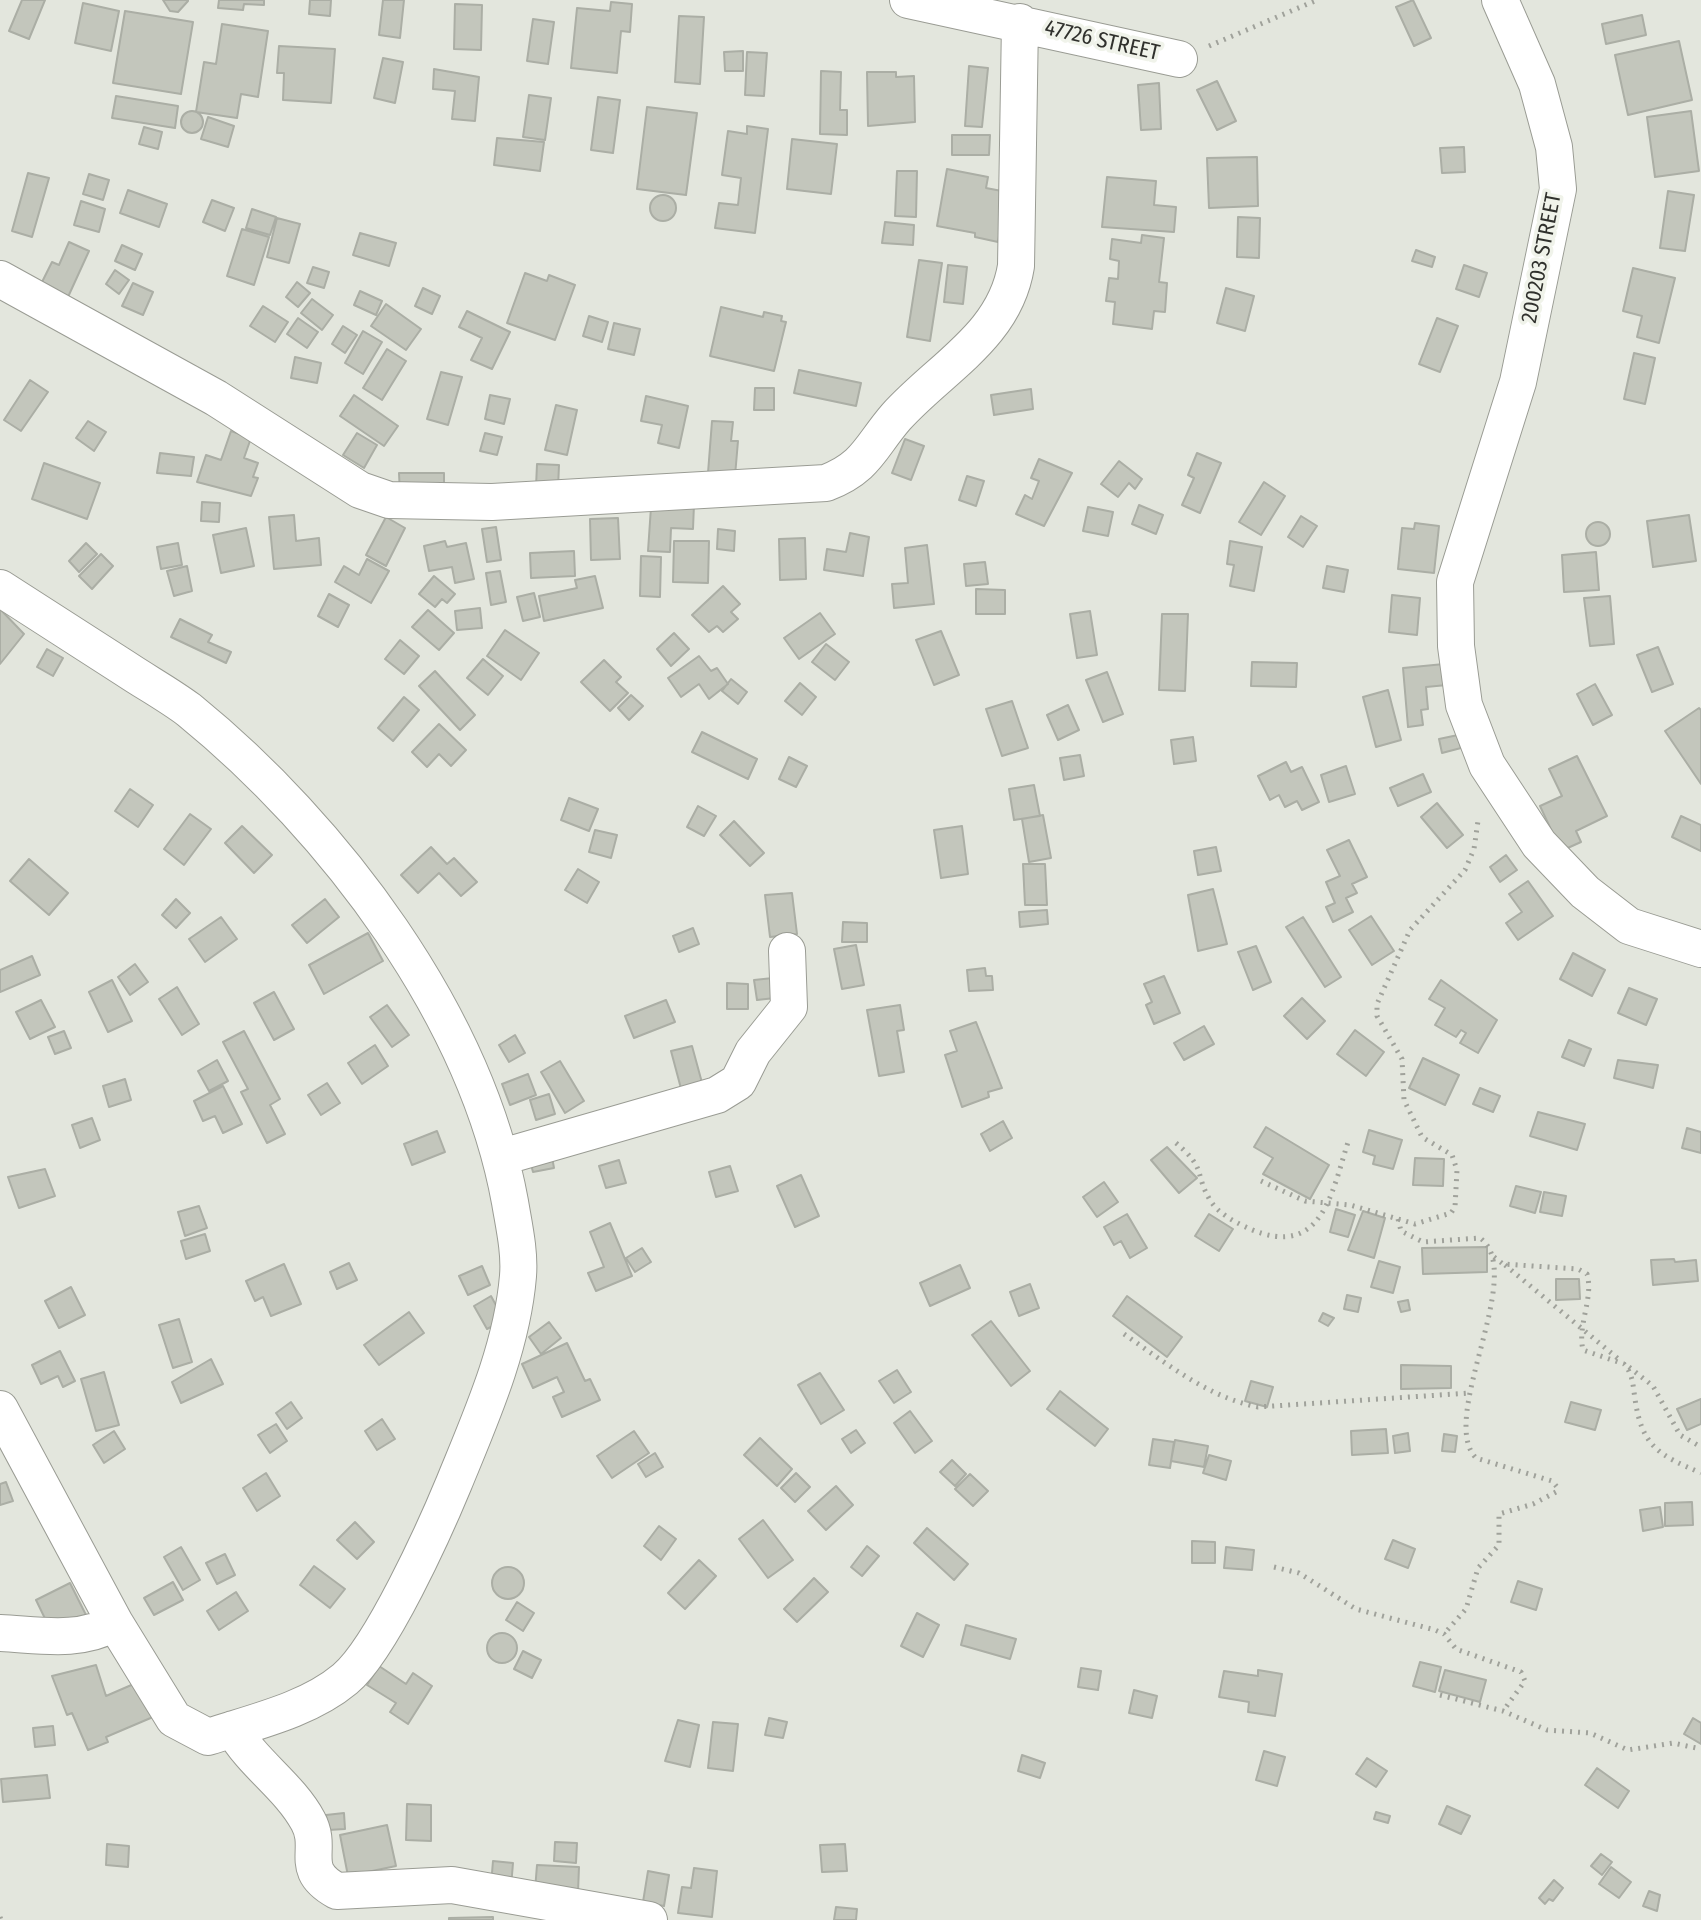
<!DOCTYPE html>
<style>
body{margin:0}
canvas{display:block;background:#e3e6dd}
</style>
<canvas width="1701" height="1920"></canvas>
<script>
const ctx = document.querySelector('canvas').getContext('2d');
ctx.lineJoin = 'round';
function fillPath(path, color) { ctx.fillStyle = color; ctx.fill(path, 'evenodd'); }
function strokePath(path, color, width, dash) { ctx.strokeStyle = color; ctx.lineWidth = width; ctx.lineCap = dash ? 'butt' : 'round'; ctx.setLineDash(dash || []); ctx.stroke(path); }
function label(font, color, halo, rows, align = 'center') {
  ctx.font = font + ' "Fira Sans Condensed",sans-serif'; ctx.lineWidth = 7; ctx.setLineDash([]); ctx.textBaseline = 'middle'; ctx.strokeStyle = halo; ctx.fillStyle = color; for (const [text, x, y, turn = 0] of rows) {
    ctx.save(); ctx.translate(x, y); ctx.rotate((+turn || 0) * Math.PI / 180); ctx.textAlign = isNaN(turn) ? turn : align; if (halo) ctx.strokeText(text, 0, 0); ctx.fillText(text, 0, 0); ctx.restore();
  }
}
const building = new Path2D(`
 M22,0H45L29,39L9,31Z
 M163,0H188V1L178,12L170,11Z
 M219,0H264V5L244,4L243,10L218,8Z
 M310,0H331L330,16L309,14Z
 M383,0H404L400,38L379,35Z
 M1413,0L1431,38L1414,46L1396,7Z
 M611,2L632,4L630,32L621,31L617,73L571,68L577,8L610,11Z
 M83,3L119,11L111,51L75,43Z
 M455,4L482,5L481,50L454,49Z
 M125,11L193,22L181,94L113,83Z
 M1642,15L1646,35L1606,44L1602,24Z
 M679,16L704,17L700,84L675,82Z
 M533,19L554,22L548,64L527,61Z
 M222,24L268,31L258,97L241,94L237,118L196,112L204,62L216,64Z
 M1679,41L1692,100L1628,115L1615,55Z
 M279,46L335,49L331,103L283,100L284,73H277Z
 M743,51V71H725L724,52Z
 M747,52L767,53L764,96L745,95Z
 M383,58L403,62L395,103L374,98Z
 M969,66L988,68L982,127L965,126Z
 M434,69L479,77L475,121L452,119L455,91L433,89Z
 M821,71L841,72L840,110H847V135L820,134Z
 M867,72H896V77L914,76L915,122L868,126Z
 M1217,81L1236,121L1217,130L1197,90Z
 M1159,83L1161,129L1141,130L1138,85Z
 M529,95L551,98L545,140L523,137Z
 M116,96L178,106L175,128L112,118Z
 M598,97L620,100L613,153L591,150Z
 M647,107L697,113L686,195L637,189Z
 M1691,111L1699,171L1655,177L1647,117Z
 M181 122a11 11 0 1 1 22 0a11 11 0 1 1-22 0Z
 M208,117L234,126L228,147L201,139Z
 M747,126L768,129L755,233L715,228L719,203L738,205L741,178L722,175L728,131L747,134Z
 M144,127L162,132L158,149L139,144Z
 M952,135H990L989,155H952Z
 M497,138L544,142L540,171L494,165Z
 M792,139L837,144L831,194L787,189Z
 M1464,147L1465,172L1442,173L1440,148Z
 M1257,157L1258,206L1209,208L1207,158Z
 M947,169L988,177L986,188L1007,192L998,242L975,237V233L937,226Z
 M897,171H917L916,217L895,216Z
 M28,173L49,178L32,237L12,231Z
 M89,174L109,180L103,200L83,194Z
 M1107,177L1156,181L1154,205L1176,207L1174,232L1102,227Z
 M128,190L167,204L159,227L120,213Z
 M1668,191L1694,195L1685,251L1660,248Z
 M650 208a13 13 0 1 1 26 0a13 13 0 1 1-26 0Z
 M212,200L234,208L225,231L203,222Z
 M81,201L105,209L99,232L74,225Z
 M252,209L276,217L270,235L246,228Z
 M1238,217L1260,218L1259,258L1237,257Z
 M277,218L300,224L289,263L267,257Z
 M885,222L914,225L913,245L882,243Z
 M242,229L269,237L254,285L227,276Z
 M360,233L396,243L389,266L353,255Z
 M1142,235L1164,238L1159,282L1167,283L1165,312L1154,311L1152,329L1113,324L1115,302L1106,301L1109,278L1118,279L1119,261L1110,259L1112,239L1141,243Z
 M69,242L89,251L68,297L41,284L52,262L59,265Z
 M122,245L142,254L135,270L115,261Z
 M1416,250L1435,257L1432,267L1412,261Z
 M919,260L942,263L930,341L907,337Z
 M948,265L967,267L963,304L944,302Z
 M1464,265L1487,273L1479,297L1456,289Z
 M313,267L329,272L324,288L307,283Z
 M1633,268L1675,278L1659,343L1637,337L1642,316L1623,311Z
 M115,270L129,280L119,294L106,284Z
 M525,273L547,281L549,275L575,285L555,340L507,323Z
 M297,282L310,293L298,307L286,297Z
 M133,283L153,292L143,315L122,306Z
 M423,288L440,296L432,314L415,306Z
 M1226,288L1254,296L1245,331L1217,323Z
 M360,291L382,301L376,315L354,305Z
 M312,299L333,315L322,330L301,313Z
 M386,304L421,329L406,350L371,326Z
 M263,306L288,322L275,342L250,326Z
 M721,307L763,317L764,312L782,316L781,321L786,322L774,371L710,356Z
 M467,311L510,332L492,369L471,360L482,338L459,327Z
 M589,316L608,322L602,342L583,336Z
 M298,318L318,332L307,348L287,334Z
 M1437,318L1458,326L1440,372L1419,364Z
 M614,323L640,329L634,355L608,349Z
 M343,326L357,335L345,353L332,344Z
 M363,331L382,342L363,374L345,363Z
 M387,349L406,361L382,400L363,388Z
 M1634,353L1655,358L1645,404L1624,399Z
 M295,357L321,363L317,383L291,378Z
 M799,370L861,383L856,406L794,393Z
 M441,372L462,377L448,425L427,419Z
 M30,380L48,392L21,431L4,420Z
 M755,388H774V410H754Z
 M1031,389L1033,409L994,415L991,395Z
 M354,395L398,426L384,446L340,416Z
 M490,395L510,399L504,424L485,419Z
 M646,396L688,406L679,448L658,443L662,425L641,421Z
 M556,405L577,410L567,455L545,450Z
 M88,421L106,432L94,451L76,438Z
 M712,421L733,422L731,441H738L735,476L708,473Z
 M231,431L251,438L244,458L258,463L253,477L258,478L251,496L197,482L206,455L221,460Z
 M357,433L377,445L364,468L343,455Z
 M485,433L502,437L497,455L480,451Z
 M905,439L924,446L911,480L892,473Z
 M160,453L194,457L191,476L157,473Z
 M1197,453L1221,463L1200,513L1182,505L1194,478L1188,475Z
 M1039,459L1072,473L1044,526L1016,514L1025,495L1032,499L1039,481L1031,478Z
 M1119,461L1142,479L1135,489L1129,483L1118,497L1101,484Z
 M44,463L100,483L87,519L32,499Z
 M537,464L559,465L558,488L536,487Z
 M399,473H444V495H400Z
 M967,476L984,481L976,506L959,500Z
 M1264,482L1285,496L1261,535L1239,522Z
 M202,502L220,503L219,522L201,521Z
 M694,504L693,529L671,528L670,552L648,551L651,507Z
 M1139,505L1163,515L1156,534L1132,524Z
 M1088,507L1113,512L1108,536L1083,531Z
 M294,515L296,541L319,538L321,565L274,569L269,517Z
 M1689,515L1696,561L1653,567L1647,521Z
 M1301,516L1317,526L1303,547L1288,537Z
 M386,517L405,528L386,566L366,555Z
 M618,518L620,559L591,560L590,519Z
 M1586 534a12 12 0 1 1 24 0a12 12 0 1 1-24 0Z
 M1415,523L1439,526L1434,573L1398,569L1402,528L1414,529Z
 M496,527L501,560L487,562L482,529Z
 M246,528L254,566L221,573L213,535Z
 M718,529L735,531L734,551L717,549Z
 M850,533L869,537L863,576L824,570L827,549L846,552Z
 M805,538L806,579L780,580L779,539Z
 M445,541L447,547L466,543L474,579L455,583L452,567L429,571L424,546Z
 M674,541H709L708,583L673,582Z
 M1230,541L1262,547L1254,591L1230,586L1234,565L1227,564Z
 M86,543L97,554L79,572L69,561Z
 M178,543L182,565L161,569L157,547Z
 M927,545L934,604L894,608L892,584L908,583L905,548Z
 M574,551L575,576L531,578L530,553Z
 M1596,552L1599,590L1564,592L1562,555Z
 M101,554L113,566L92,589L79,576Z
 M641,556L661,557L660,597L640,596Z
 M367,559L389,571L371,603L335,582L344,566L359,575Z
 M985,562L988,584L966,586L964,564Z
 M187,566L192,591L174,596L167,571Z
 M1327,566L1348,570L1344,592L1323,588Z
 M500,571L506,602L491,605L486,573Z
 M434,576L455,594L447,603L442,599L435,607L419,594Z
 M595,576L603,608L544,621L539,596L577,588L575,580Z
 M723,586L740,604L731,612L738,619L723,632L717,626L709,632L692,615Z
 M976,589L1005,590V614H976Z
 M534,593L540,617L523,621L517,597Z
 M329,594L349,605L338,627L318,616Z
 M1392,595L1420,598L1417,635L1389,632Z
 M1610,596L1614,644L1590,646L1584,598Z
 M480,608L482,628L457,630L455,611Z
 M0,609L24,634L0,664Z
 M428,610L454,633L439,650L412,627Z
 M1090,611L1097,655L1077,658L1070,614Z
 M820,613L835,634L799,659L784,638Z
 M1162,614H1188L1185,691L1159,690Z
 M180,619L212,635L208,642L231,652L226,663L171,637Z
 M505,630L539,653L521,680L487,656Z
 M941,631L959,675L934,685L916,640Z
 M674,633L689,649L671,666L657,649Z
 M400,640L419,656L404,674L385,659Z
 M826,644L849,662L835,680L812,662Z
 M1658,647L1673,684L1652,692L1637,655Z
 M47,649L63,658L53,676L37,667Z
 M699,656L711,671L717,668L728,684L709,699L699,684L681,697L668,678Z
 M483,659L503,676L488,695L467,678Z
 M604,660L621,677L616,682L628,693L610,711L581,682Z
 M1252,662L1297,663L1296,687L1251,686Z
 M1444,664L1447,685L1426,687L1428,709L1421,710L1423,725L1408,727L1403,668Z
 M435,671L475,715L460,730L419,686Z
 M1107,672L1123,714L1103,722L1086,680Z
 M731,679L747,692L738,704L722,691Z
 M800,683L816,697L802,715L785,701Z
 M1595,684L1612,715L1593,725L1577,694Z
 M1388,690L1401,740L1376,747L1363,697Z
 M631,695L643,706L629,720L618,708Z
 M404,697L419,710L393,741L378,728Z
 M1012,701L1028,748L1002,756L986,709Z
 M1068,705L1079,730L1058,740L1047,715Z
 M1699,708L1701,710V784L1665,731Z
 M439,724L466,750L451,766L439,754L427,767L412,752Z
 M702,732L757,759L748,779L692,752Z
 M1458,735L1461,748L1442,753L1439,739Z
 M1193,737L1196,761L1174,764L1171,740Z
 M1080,755L1084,776L1064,780L1060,758Z
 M1577,756L1607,816L1576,831L1581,842L1561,851L1540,806L1562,796L1549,769Z
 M789,757L807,766L796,787L779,779Z
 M1286,762L1291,772L1302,767L1319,802L1302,810L1297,801L1285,807L1279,795L1270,800L1258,776Z
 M1346,766L1355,794L1329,802L1321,775Z
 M1423,774L1431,792L1398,806L1390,788Z
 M1034,785L1040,816L1014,820L1009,789Z
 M130,789L153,805L138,827L115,811Z
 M569,798L598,809L589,831L561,820Z
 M1437,803L1463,835L1447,848L1421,817Z
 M698,806L716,816L704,836L687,827Z
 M190,814L211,829L184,865L164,849Z
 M1043,815L1051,858L1029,862L1022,819Z
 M1681,816L1701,825V851L1672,837Z
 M734,821L764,853L750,866L720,835Z
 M242,826L272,855L254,873L225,843Z
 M962,826L968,874L941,878L934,830Z
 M595,830L617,835L611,858L589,852Z
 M1349,840L1367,877L1352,884L1357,893L1346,898L1353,912L1333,922L1326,907L1335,903L1326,882L1340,876L1327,850Z
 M431,847L447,864L454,858L477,882L461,896L439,873L418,893L401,875Z
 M1216,847L1221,871L1198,875L1194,851Z
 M1506,855L1517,870L1500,882L1490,867Z
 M29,859L68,893L49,915L10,881Z
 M1023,864H1045L1047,905H1025Z
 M578,869L599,882L587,903L565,890Z
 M1528,881L1553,916L1518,940L1506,923L1522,912L1509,894Z
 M1213,889L1227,944L1198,951L1188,895Z
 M792,893L797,934L770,937L765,895Z
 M176,899L190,913L176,928L162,915Z
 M325,899L339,917L307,943L292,925Z
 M1047,910L1048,924L1020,927L1019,912Z
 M1371,916L1394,951L1372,965L1349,930Z
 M221,917L237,939L205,962L189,939Z
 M1303,917L1341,977L1325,987L1286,927Z
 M843,922L867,923V942H842Z
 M693,928L699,944L679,952L673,936Z
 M368,933L383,961L324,994L309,965Z
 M856,945L864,985L842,989L834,949Z
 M1256,946L1271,982L1253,990L1238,952Z
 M1573,953L1605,970L1592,996L1560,979Z
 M32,956L40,975L0,992V970Z
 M135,964L148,982L130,995L118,977Z
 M985,968L986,976H992L993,990L969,991L967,970Z
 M1164,976L1180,1013L1154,1024L1146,1005L1152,1002L1144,984Z
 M773,978L775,998L757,1000L754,980Z
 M112,980L132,1021L108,1032L89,992Z
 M1441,980L1497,1020L1478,1053L1460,1043L1466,1033L1461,1030L1456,1037L1435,1025L1445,1008L1429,999Z
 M727,983L748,984V1009H727Z
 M177,987L199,1024L182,1035L159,999Z
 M1629,988L1657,999L1646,1025L1618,1013Z
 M274,992L294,1029L274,1040L254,1003Z
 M1302,998L1325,1021L1307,1039L1284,1016Z
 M41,1000L55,1027L30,1039L16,1012Z
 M666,1000L675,1022L634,1038L625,1016Z
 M387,1005L409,1035L392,1047L370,1017Z
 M900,1005L904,1030L897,1031L904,1072L879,1076L867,1010Z
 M976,1022L1002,1088L988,1092L989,1097L962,1107L945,1055L957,1051L950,1031Z
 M1204,1026L1214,1044L1184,1060L1174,1043Z
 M1355,1030L1384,1052L1366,1076L1337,1054Z
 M64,1031L71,1048L55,1054L48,1037Z
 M244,1031L280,1099L270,1105L285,1134L267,1143L241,1092L248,1089L223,1042Z
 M515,1035L525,1053L509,1062L499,1045Z
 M1569,1040L1591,1049L1584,1066L1562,1057Z
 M375,1045L388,1066L362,1084L348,1063Z
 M692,1046L704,1090L683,1096L671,1051Z
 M1423,1058L1459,1075L1445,1105L1409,1088Z
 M217,1060L228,1081L209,1091L198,1071Z
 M1618,1060L1658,1065L1653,1088L1614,1078Z
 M560,1061L584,1101L565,1113L541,1072Z
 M528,1074L536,1095L510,1105L502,1084Z
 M125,1079L131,1100L109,1107L103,1086Z
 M327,1083L340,1103L321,1115L308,1095Z
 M223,1086L242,1124L223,1133L215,1116L203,1121L194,1101Z
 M1480,1088L1500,1096L1493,1112L1473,1104Z
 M549,1094L555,1114L536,1120L530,1100Z
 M1538,1112L1585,1124L1577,1150L1530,1136Z
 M92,1118L100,1140L80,1148L72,1125Z
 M1003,1121L1012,1138L990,1151L981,1134Z
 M1266,1127L1329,1165L1310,1199L1263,1174L1273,1158L1254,1147Z
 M1687,1128L1701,1132V1153L1682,1148Z
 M1369,1130L1402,1140L1393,1169L1373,1164L1375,1156L1363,1152Z
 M437,1131L445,1152L412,1165L404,1144Z
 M1167,1147L1197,1178L1179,1193L1151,1160Z
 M552,1157L554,1168L533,1172L530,1161Z
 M1415,1158L1444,1159L1443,1186L1413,1185Z
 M619,1160L626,1183L606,1188L599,1166Z
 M730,1166L738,1191L716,1197L709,1172Z
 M45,1169L55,1196L19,1208L8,1177Z
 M801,1175L819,1216L795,1227L777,1186Z
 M1104,1182L1118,1202L1097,1217L1083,1197Z
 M1516,1186L1541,1192L1535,1213L1510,1206Z
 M1544,1192L1566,1196L1562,1216L1540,1212Z
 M199,1206L207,1228L185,1236L178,1212Z
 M1336,1209L1355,1215L1348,1237L1330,1232Z
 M1363,1211L1385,1218L1374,1258L1348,1250Z
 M1127,1214L1147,1248L1130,1258L1121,1241L1114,1245L1104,1227Z
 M1209,1214L1233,1229L1219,1251L1195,1236Z
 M610,1223L632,1276L596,1291L588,1273L604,1267L590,1232Z
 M205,1234L210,1251L186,1259L181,1241Z
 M1487,1247V1272L1423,1274L1422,1248Z
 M642,1248L651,1262L635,1272L626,1258Z
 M1674,1259L1675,1262L1696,1260L1698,1281L1653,1285L1651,1260Z
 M1379,1261L1400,1267L1393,1293L1371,1287Z
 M349,1263L357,1280L337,1289L330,1272Z
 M284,1264L301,1304L271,1316L263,1297L255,1301L246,1281Z
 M960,1265L970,1288L930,1306L920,1283Z
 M482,1266L490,1285L468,1295L459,1276Z
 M1556,1279H1579L1580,1299L1556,1300Z
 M1030,1284L1039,1308L1019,1316L1010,1292Z
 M71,1287L85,1315L59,1328L45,1301Z
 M1347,1295L1361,1298L1358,1312L1344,1309Z
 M491,1296L504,1320L487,1329L474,1306Z
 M1127,1296L1182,1337L1167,1357L1113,1316Z
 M1408,1300L1410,1310L1401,1312L1398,1302Z
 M409,1312L424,1333L379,1365L364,1345Z
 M1323,1313L1334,1318L1328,1326L1319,1321Z
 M179,1319L192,1362L173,1368L159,1325Z
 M991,1321L1030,1371L1011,1386L972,1335Z
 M549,1322L561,1338L541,1354L529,1337Z
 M567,1343L585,1381L590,1379L600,1400L562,1417L553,1397L564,1392L557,1377L533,1388L522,1364Z
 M60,1351L75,1381L63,1387L58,1376L41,1384L32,1365Z
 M211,1359L223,1384L181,1403L172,1382Z
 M1401,1365L1451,1366V1388L1401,1389Z
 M897,1370L911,1392L894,1403L879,1381Z
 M104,1372L119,1425L96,1431L81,1379Z
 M820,1373L844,1410L821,1424L798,1385Z
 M1251,1381L1273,1387L1267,1407L1245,1401Z
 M1060,1391L1108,1429L1095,1446L1047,1409Z
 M1701,1399V1424L1687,1430L1677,1409Z
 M291,1402L302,1418L287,1429L276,1413Z
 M1571,1402L1601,1410L1595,1430L1565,1422Z
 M910,1411L932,1441L915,1453L894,1423Z
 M382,1419L395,1439L377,1450L365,1431Z
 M276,1424L287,1441L270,1453L258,1435Z
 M1386,1429L1388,1453L1352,1455L1351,1431Z
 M856,1430L865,1443L851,1453L842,1439Z
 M114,1431L125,1449L104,1463L93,1445Z
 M634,1431L649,1453L612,1478L597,1456Z
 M1408,1433L1410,1451L1395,1453L1393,1436Z
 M1444,1434L1457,1436L1455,1452L1442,1451Z
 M760,1438L792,1469L777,1486L744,1455Z
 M1153,1439L1174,1442L1170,1468L1149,1465Z
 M1175,1440L1208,1446L1204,1467L1171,1461Z
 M655,1453L663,1467L646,1477L638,1464Z
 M1209,1455L1231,1461L1226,1480L1203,1473Z
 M952,1460L966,1474L955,1486L940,1472Z
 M266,1473L280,1496L257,1511L243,1488Z
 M796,1473L810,1487L795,1502L781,1488Z
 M970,1474L988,1491L973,1506L955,1489Z
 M6,1482L13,1501L0,1505V1484Z
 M836,1486L853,1505L826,1530L808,1511Z
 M1692,1502L1693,1525L1665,1526V1503Z
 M1660,1507L1663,1527L1643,1531L1640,1510Z
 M763,1520L793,1560L768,1578L739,1539Z
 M355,1522L374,1542L357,1559L337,1540Z
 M659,1526L676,1539L661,1560L644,1546Z
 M927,1528L968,1564L954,1580L914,1543Z
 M1393,1540L1415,1549L1408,1568L1385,1559Z
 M1192,1541L1215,1542V1563H1192Z
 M867,1546L879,1556L862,1576L851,1567Z
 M181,1547L200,1580L183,1590L164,1557Z
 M1226,1547L1254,1550L1252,1570L1224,1568Z
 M225,1554L235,1575L217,1584L206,1563Z
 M699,1560L716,1576L685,1609L668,1593Z
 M314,1566L345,1589L330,1608L300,1585Z
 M492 1583a16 16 0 1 1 32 0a16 16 0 1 1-32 0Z
 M814,1578L828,1592L797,1622L784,1609Z
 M1518,1581L1542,1589L1536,1610L1511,1602Z
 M173,1582L183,1600L154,1615L144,1598Z
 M70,1583L86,1615L52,1633L36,1600Z
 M236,1592L248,1611L219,1630L207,1611Z
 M517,1602L534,1613L523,1631L506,1620Z
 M917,1613L939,1625L923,1657L901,1646Z
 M966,1625L1016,1639L1010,1659L961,1645Z
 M487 1648a15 15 0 1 1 30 0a15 15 0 1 1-30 0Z
 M523,1651L541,1660L532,1678L514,1669Z
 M1420,1662L1441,1667L1435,1692L1413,1686Z
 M96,1665L106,1696L136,1683L153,1717L106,1737L108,1742L88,1750L72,1713L67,1715L52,1676Z
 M379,1666L406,1684L413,1673L432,1686L408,1724L390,1712L396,1703L367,1685Z
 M1081,1668L1101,1671L1098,1690L1078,1687Z
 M1258,1670L1282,1674L1275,1716L1248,1712L1249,1702L1219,1697L1224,1671L1258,1676Z
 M1445,1670L1486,1680L1480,1702L1439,1691Z
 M1134,1690L1157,1696L1152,1718L1129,1713Z
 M769,1718L787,1722L783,1738L765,1735Z
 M1693,1718L1701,1723V1744L1684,1734Z
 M678,1720L699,1725L690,1767L665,1761Z
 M713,1722L738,1724L733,1771L708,1768Z
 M53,1726L55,1745L35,1747L33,1728Z
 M1264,1751L1285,1757L1277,1786L1256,1780Z
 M1022,1755L1045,1763L1040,1778L1018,1771Z
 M1367,1758L1387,1771L1376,1787L1356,1774Z
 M1597,1768L1629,1791L1618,1808L1585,1785Z
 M47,1775L50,1798L3,1802L1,1779Z
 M407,1804L431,1805V1841L406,1840Z
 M1447,1806L1470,1816L1461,1834L1439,1824Z
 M1376,1812L1390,1816L1388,1823L1374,1819Z
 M344,1813L345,1829L328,1830L326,1815Z
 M387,1825L396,1866L348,1876L340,1835Z
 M555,1842L577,1843L576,1863L554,1861Z
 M107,1844L129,1846L128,1867L106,1865Z
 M845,1844L847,1871L822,1872L820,1845Z
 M1601,1854L1612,1862L1602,1875L1591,1866Z
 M493,1861L513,1863L511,1887L491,1885Z
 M537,1865L579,1867L578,1892L535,1890Z
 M1611,1867L1631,1882L1619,1898L1599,1884Z
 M694,1868L717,1871L712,1917L678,1913L682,1887L691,1888Z
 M648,1871L669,1875L664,1906L643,1902Z
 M1554,1880L1563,1888L1553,1901L1549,1899L1545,1904L1539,1898Z
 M1649,1891L1660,1895L1657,1911L1643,1906Z
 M836,1907L857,1909L856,1920H834Z
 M493,1917V1920H449V1918Z`);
const path = new Path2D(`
 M1209,46L1317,0
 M1176,1143C1207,1169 1194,1173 1210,1200C1218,1214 1237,1223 1250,1229C1323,1260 1332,1191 1349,1139
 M1261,1181L1305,1201L1350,1205L1415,1224L1451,1213L1455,1207L1457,1170L1452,1155L1422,1137L1404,1100L1402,1059L1377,1016V1004L1410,930L1465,870L1474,849L1478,821
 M1398,1219L1401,1231L1423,1242L1480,1238C1528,1273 1437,1418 1476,1458L1552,1481L1557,1487L1556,1492L1533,1504L1499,1514V1545L1478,1568L1466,1609L1444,1634
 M1494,1257L1503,1264L1578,1269L1587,1274C1594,1298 1577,1325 1583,1350L1624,1364C1633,1374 1633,1386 1635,1399C1642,1447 1659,1455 1701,1473
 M1505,1265L1621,1361
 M1124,1334C1166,1363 1207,1397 1258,1407L1470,1393
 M1629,1367L1653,1386L1680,1435L1701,1447
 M1274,1567L1299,1573L1356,1609L1435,1630L1444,1634L1456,1649L1521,1672L1525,1681L1503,1711
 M1440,1695L1503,1711L1547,1730L1590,1733L1628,1750L1673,1743L1701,1749
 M0,1917L1,1920`);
const minor = new Path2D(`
 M908,0L1179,59
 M1500,0L1537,84L1554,147L1558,189L1518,382L1455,582L1456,646L1464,705L1487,765L1539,844L1585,892L1629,926L1701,949
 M0,279L216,398L360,490L389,500L492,502L826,483C867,467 870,447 896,417C940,368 1005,336 1016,266L1020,22
 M0,588C42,615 84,642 126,669C147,683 169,695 189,710C334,828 476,1015 510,1202C514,1226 520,1252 518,1276C512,1348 481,1417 454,1483C435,1529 381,1649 345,1679C308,1710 254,1722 208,1737L174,1719L115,1623C78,1643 41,1635 0,1633
 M502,1157L717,1095L738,1082L753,1052L789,1007L787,951
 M0,1409L115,1623
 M233,1729C253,1764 289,1786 308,1821C324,1850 297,1869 337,1891L452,1885L649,1920`);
const streetNames = [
 ["47726 STREET",1102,41,13],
 ["200203 STREET",1542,258,-79]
];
fillPath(building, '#c3c6bc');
strokePath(building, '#abaea5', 2);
strokePath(minor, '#9a9c94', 38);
strokePath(path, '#a0a29b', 5, [2, 6]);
strokePath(minor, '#fff', 36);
label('22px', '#30312d', '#f0f3ea', streetNames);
</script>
